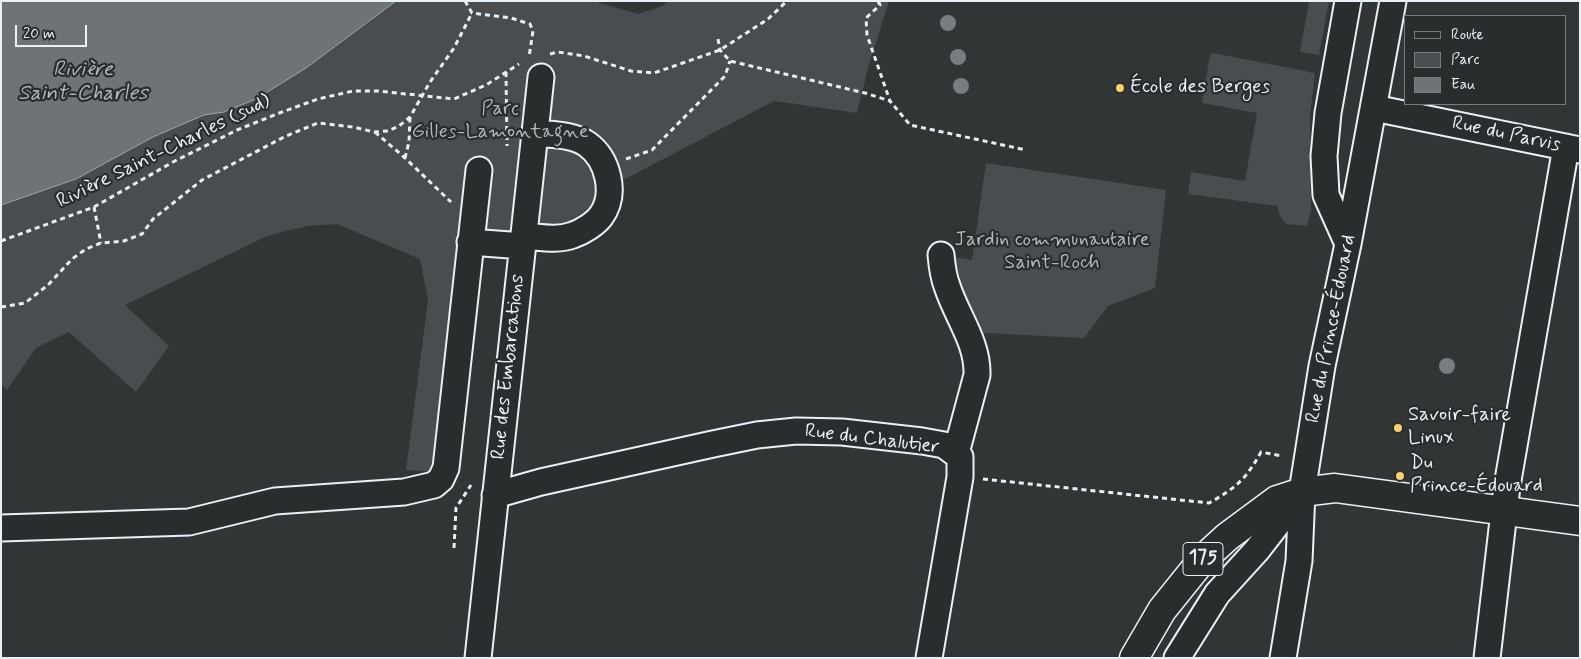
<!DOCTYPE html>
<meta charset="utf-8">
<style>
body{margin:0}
#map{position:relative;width:1581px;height:659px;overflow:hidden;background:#323536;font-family:Mynerve,sans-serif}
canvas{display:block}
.frame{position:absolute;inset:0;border:2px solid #e8f1f8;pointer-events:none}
.legend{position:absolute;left:1404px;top:15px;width:162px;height:90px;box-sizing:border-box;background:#2a2d2e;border:1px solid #767b7f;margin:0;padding:6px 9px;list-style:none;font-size:15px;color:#e8f1f8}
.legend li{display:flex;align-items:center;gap:10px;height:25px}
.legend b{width:25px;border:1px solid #767b7f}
.scale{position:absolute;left:15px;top:25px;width:72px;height:22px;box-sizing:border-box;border:2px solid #e8f1f8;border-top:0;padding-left:6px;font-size:15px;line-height:18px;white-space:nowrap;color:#e8f1f8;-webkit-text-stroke:4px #2a2d2e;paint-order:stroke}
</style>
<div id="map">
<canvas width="1581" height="659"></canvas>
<div class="frame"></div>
<ul class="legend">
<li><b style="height:6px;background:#2a2d2e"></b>Route</li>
<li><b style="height:14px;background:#494d4f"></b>Parc</li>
<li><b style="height:14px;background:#6e7376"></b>Eau</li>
</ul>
<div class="scale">20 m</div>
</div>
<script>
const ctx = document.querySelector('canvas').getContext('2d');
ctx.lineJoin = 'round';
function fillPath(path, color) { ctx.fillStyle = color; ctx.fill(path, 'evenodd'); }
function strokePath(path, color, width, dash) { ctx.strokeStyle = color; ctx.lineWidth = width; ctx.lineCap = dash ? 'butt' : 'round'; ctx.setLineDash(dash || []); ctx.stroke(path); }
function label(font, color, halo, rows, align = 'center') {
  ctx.font = font + ' Mynerve,sans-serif'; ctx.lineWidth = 4.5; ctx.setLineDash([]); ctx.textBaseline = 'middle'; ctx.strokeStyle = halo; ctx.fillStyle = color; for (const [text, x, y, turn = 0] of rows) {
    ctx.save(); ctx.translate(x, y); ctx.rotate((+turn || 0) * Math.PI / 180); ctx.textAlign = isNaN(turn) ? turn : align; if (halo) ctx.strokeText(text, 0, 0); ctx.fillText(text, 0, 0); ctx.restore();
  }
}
const green = new Path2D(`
 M396,1H593L638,14L663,6L667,1H889L868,68L857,113L774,101L610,187L597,202L564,226L532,243L466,236L438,472L406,470L428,300L420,259L337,224L309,226L285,231L265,237L125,305L169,346L136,392L69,332L36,348L7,390L1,384V205L76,179L153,137L204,115L224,112L256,99L306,68Z
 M1309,1H1329L1319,55L1300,52Z
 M1213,53L1315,73L1310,116L1311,211L1307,226L1286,224L1279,214L1278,206L1188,194L1191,172L1245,181L1257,113L1202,103L1210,55Z
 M986,163L1166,190L1155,288L1108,306L1084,338L967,332L941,255L972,260Z`);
const water = new Path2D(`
 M1,1H396L306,68L256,99L224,112L204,115L153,137L76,179L1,205Z`);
const path = new Path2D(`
 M465,1L472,13L511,18L530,24L533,31L529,57
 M878,1L880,5L866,18L867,35L890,101L910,125L1026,150
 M718,39L720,50L730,61L865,93L890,101
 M550,54L558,52L584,56L631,71L654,73L720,50L768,19L787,1
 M506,72L507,146
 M375,132L405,158L451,202
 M405,158L409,142L410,117
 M626,159L652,150L725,76L730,61
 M94,207L101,243
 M1,241L94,207L173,162L237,130L282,112L318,99L353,91H378L454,99L486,85L519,64
 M1,307L25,303L48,285L72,259L86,249L101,243L124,241L142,234L153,219L202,180L286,136L318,123L353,127L374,132L388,131L399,126L410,117L430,82L454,48L472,13
 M983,479L1209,503C1236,488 1246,479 1261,452L1282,456
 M454,548L456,508L471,485`);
const minor = new Path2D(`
 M1348,1L1328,113L1324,156L1326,195L1348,244
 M1374,108L1580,150
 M524,236C540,237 557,241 573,235C582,232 595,224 601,216C617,194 608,159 587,144C572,134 552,135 535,133
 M470,242L523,246
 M941,255C942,266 943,276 947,286C957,317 978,342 977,375L956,453
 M495,495L541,482L713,444L757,435L796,431L842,432L922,441L944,445L960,457V477L929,658
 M1,528L189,522L275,501L404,492L434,485L441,479L446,468L479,170
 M478,658L541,77
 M1177,658L1217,594L1257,550L1302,492
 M1283,658L1299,561L1302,492L1322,366L1348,244L1393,1
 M1487,658L1507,486L1566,147`);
const major = new Path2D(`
 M1134,658L1162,610L1203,559L1227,537L1277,500L1302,492L1335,488L1580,521`);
const trees = [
 [948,23],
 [958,57],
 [961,86],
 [1447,366]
];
const markers = [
 [1120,88,5,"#ffd166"],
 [1398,428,5,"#ffd166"],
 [1400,476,5,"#ffd166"]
];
const shields = [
 [1203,559,40]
];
const shieldNames = [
 ["175",1203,559]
];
const poiNames = [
 ["École des Berges",1130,88],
 ["Savoir-faire",1408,416],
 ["Linux",1408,439],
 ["Du",1410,464],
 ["Prince-Édouard",1410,487]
];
const parkNames = [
 ["Parc",500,110],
 ["Gilles-Lamontagne",500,133],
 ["Jardin communautaire",1052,241],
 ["Saint-Roch",1052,264]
];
const streetNames = [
 ["Rue du Parvis",1506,135,12],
 ["Rivière Saint-Charles (sud)",164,152,-26],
 ["Rue du Prince-Édouard",1332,329,-79],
 ["Rue des Embarcations",509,367,-84],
 ["Rue du Chalutier",872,440,7]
];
const waterNames = [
 ["Rivière",83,71],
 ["Saint-Charles",83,95]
];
fillPath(green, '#494d4f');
fillPath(water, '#6e7376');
strokePath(water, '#9fa5aa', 1);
strokePath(minor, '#e8f1f8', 29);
strokePath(major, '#e8f1f8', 31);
strokePath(path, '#e8f1f8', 3, [5, 4]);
strokePath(minor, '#2a2d2e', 25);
strokePath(major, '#2a2d2e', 28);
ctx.fillStyle = '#777d80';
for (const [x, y] of trees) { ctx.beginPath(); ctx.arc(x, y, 8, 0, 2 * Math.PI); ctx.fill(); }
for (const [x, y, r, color] of markers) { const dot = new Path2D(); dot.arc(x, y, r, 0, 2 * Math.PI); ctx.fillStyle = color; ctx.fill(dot); strokePath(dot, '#2a2d2e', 2); }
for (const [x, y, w] of shields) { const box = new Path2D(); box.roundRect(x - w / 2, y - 16.5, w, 33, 4); ctx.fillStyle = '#2a2d2e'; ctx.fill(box); strokePath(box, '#e8f1f8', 1); }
label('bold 19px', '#e8f1f8', null, shieldNames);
label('20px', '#e8f1f8', '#2a2d2e', poiNames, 'left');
label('20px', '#b0b8bd', '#2a2d2e', parkNames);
label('20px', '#e8f1f8', '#2a2d2e', streetNames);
label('italic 21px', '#b1b8be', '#2a2d2e', waterNames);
</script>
